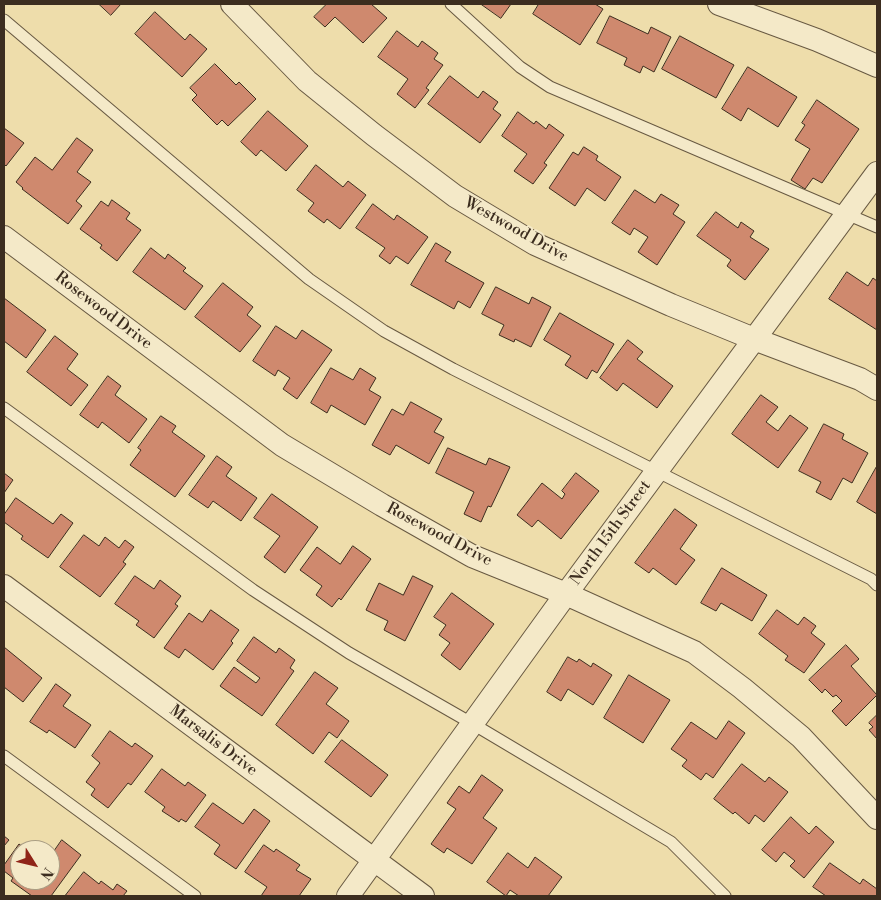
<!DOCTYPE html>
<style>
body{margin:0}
#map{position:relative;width:881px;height:900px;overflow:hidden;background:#eeddab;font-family:"Libre Bodoni",serif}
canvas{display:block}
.frame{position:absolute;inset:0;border:5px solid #3c2d1f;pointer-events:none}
.north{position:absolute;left:10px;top:840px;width:50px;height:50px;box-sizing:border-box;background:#f4e9c8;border:1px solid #aa9e84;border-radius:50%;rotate:126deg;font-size:14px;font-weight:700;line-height:20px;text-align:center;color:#3c2d1f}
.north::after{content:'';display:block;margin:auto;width:18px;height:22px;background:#8f2418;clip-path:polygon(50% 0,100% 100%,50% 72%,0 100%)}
</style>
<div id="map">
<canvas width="881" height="900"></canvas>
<div class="frame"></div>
<div class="north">N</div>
</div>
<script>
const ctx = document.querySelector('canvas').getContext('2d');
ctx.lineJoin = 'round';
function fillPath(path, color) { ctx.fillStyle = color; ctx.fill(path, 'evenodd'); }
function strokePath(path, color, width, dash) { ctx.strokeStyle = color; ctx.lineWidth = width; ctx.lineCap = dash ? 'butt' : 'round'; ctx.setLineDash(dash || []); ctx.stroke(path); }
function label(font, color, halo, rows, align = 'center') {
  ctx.font = font + ' "Libre Bodoni",serif'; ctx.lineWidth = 4; ctx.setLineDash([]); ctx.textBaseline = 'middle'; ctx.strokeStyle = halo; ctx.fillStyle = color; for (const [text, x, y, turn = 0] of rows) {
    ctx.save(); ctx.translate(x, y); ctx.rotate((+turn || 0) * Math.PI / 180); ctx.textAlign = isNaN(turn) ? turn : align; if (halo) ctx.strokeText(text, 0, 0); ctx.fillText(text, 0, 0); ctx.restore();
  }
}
const building = new Path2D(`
 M99,4H121L111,15Z
 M327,4H371L387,18L363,43L335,17L325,27L314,17Z
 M481,4H511L501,18Z
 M539,4H595L603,9L580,45L533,14Z
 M155,12L185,40L190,34L207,49L182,77L135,34Z
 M610,16L648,34L651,27L671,37L654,72L643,66L640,73L624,65L627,58L597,43Z
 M397,31L418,47L422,41L438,53L434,59L443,65L426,88L429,90L415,108L397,94L408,79L378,57Z
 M680,36L734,65L716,98L662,69Z
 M215,64L236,85L239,82L256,99L228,126L222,120L217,125L192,100L197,95L190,88Z
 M748,67L797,97L778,127L748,108L741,121L722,109Z
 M450,76L478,98L483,91L498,102L493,109L501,115L480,143L428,104Z
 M817,100L859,129L822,183L813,178L805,189L791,180L810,149L795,140L805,125L802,123Z
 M268,111L308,146L286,171L261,150L256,156L241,142Z
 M518,112L534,124L536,121L546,129L549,124L564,135L544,163L547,165L533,184L514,171L527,154L502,136Z
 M4,128L24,143L6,166L4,164Z
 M77,138L93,150L77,172L91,182L76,201L82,206L68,224L22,189L23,188L16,182L35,157L52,170Z
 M584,147L598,156L596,160L621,177L605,201L587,188L575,206L549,188L573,152L578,155Z
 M316,165L343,187L348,181L366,195L340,229L327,219L324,223L308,211L314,203L297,190Z
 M635,190L655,203L661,194L679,205L673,214L685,222L657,265L638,252L648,237L634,228L630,235L612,223Z
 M112,200L130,213L126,219L141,230L117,261L100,248L102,245L80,229L101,201L108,206Z
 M373,204L394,220L397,215L428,237L408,264L396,256L390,264L379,256L385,248L356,228Z
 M716,212L738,228L741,222L754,231L750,237L769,249L745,280L727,266L731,260L697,236Z
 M436,243L451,252L445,261L484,283L470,308L458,301L454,309L411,285Z
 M151,248L165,259L168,254L186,268L183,271L203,286L185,310L133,272Z
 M847,272L868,286L873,278L877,281V330L829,299Z
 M223,283L253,307L247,315L261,326L240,352L195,317Z
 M496,287L529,304L532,297L551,307L531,347L515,339L514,342L499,335L504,325L482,314Z
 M4,298L46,330L26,358L4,341Z
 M560,313L614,344L597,373L592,370L587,379L565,365L571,356L544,340Z
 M276,326L296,339L302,330L332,350L297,399L283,389L290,378L278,370L275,376L253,361Z
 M55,336L78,354L67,369L88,385L71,406L27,372Z
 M628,340L643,352L637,359L673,386L657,408L623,383L617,391L600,378Z
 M331,368L353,380L360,368L376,378L369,390L381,397L365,425L331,405L327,413L311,403Z
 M108,376L121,386L115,395L147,419L129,443L102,422L98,428L80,415Z
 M761,395L778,407L766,422L778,431L790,415L808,428L778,468L732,434Z
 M411,402L442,419L434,432L444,437L429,464L396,445L390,455L372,445L392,409L403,415Z
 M161,416L176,426L172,432L205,456L175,497L130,465L141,450L138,448Z
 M824,424L844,434L842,439L868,453L852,483L843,478L831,500L816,492L821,482L799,471Z
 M448,448L486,465L489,458L510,467L491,507L488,506L481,522L464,514L474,492L436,473Z
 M217,456L232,467L226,476L257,498L241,521L213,501L208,508L189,495Z
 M877,466V514L857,502Z
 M4,473L13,480L4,493Z
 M576,473L599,491L561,539L538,520L532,527L517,515L542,483L562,499L565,494L562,491Z
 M272,494L318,527L285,573L264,557L280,536L254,518Z
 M16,498L53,524L61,514L73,523L48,558L21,539L23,536L4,522V515Z
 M675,509L697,525L680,549L695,560L676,585L653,568L649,573L635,563Z
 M84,535L99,546L105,537L119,548L125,540L134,547L123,562L126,564L100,597L60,567Z
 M353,546L371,559L341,600L339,598L332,607L316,595L322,586L300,570L317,547L340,564Z
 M722,568L767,595L752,621L721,603L716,611L701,603Z
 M135,576L154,589L160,580L181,596L175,604L178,606L154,638L136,625L139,621L115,604Z
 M413,576L433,586L405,641L384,630L388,621L366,610L379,583L403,595Z
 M452,593L494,624L460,670L441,655L450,643L439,635L446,625L434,617Z
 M211,610L239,630L231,641L233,643L213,670L185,649L179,658L164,648L189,613L202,622Z
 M777,610L798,625L804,617L816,626L811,633L825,644L804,673L785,660L788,656L759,634Z
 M254,637L276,653L279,648L295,660L290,668L294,671L262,716L220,686L234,667L256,683L260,678L237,661Z
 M846,645L859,659L851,666L877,695L846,726L832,711L842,701L836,695L833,697L825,689L822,693L809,680Z
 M4,647L42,678L23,702L4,687Z
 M568,657L577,662L579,659L591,667L593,663L612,675L593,705L568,689L561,701L547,692Z
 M315,672L338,688L326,704L349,721L337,738L329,732L313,754L276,725Z
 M629,675L670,700L643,743L604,718Z
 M56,684L71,695L63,706L91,725L75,748L49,730L47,733L30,722Z
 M877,715V739L869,730L873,727L869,723Z
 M729,721L745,733L713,778L706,773L701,780L682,766L687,760L671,749L691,722L716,739Z
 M110,731L132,747L135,743L153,756L131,785L128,783L108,808L91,795L95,789L86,782L100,763L92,756Z
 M342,740L388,775L371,797L325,762Z
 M742,764L765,782L769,777L788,792L764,822L755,815L749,824L735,812L733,814L714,799Z
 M162,769L185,786L188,782L206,795L186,822L181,819L179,822L162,811L165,807L145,792Z
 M482,775L503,790L483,818L497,828L472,864L447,848L444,853L431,844L456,809L447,803L459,786L469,793Z
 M213,803L243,824L254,809L270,821L236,869L214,854L220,845L195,827Z
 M791,817L809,834L816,826L834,842L804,878L790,866L795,861L784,852L776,862L762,850Z
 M4,836L9,840L4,846Z
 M62,840L81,855L51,896H32L11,881L13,878L4,871V865L19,844L27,850H20V880H50V857Z
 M264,845L274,852L276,849L300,865L296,870L311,879L299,896H261L267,887L245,872Z
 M508,853L528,868L535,857L562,877L548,896H519L510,890L506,896L487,882Z
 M830,863L860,884L863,879L877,889V896H826L813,887Z
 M84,872L99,884L101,881L113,890L117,884L127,891L123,896H69L66,895Z`);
const lane = new Path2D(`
 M451,4L520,67L550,87L877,227
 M4,20L309,279L384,331L453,369L871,579L877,585
 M4,408L253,590L349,653L473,724L671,842L725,896
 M4,756L195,896`);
const street = new Path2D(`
 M232,4L307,81L374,135L455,196L535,244L671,305L754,339L860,379L877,389
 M719,4L817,40L877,66
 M4,237L282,445L382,505L472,556L566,594L694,652L742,688L801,737L877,818
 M4,586L423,896
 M348,896L566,594L877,173`);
const streetNames = [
 ["Westwood Drive",516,230,29],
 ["Rosewood Drive",103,311,37],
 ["North 15th Street",611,533,-54],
 ["Rosewood Drive",439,535,28],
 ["Marsalis Drive",213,741,37]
];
fillPath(building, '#cf896e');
strokePath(building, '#3c2d1f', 1);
strokePath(lane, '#685942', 13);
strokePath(street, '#685942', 24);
strokePath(lane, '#f4e9c8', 11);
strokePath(street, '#f4e9c8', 22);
label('16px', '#3c2d1f', '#f4e9c8', streetNames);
</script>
